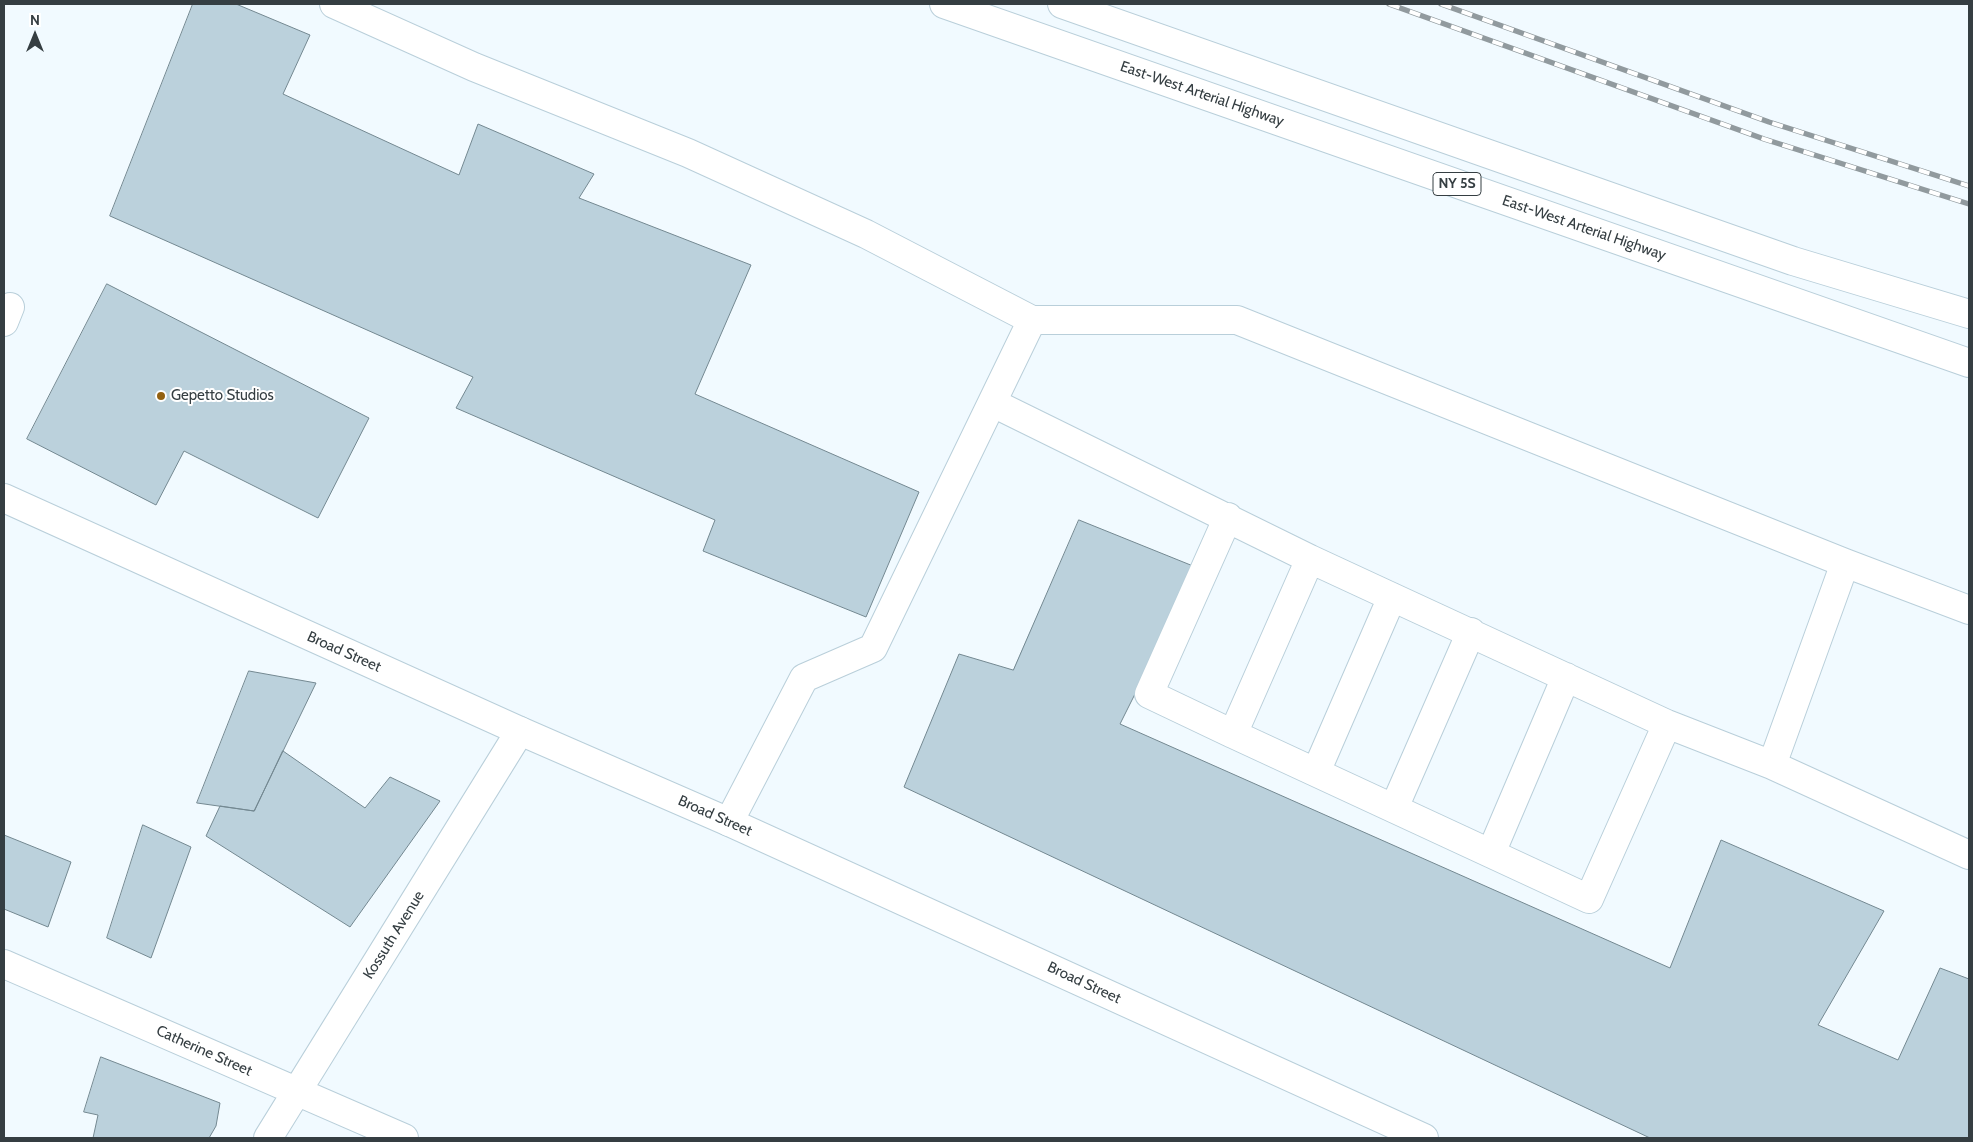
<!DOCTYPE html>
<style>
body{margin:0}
#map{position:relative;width:1973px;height:1142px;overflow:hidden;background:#f1faff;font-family:Cabin,sans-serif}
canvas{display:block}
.frame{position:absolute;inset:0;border:5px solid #353e42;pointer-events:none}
.north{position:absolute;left:10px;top:10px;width:50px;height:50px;-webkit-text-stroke:4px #fff;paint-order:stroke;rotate:0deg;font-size:14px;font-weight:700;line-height:20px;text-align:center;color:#353e42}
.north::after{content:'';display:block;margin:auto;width:18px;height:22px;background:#353e42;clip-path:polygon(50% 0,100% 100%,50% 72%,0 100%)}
</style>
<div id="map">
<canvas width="1973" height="1142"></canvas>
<div class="frame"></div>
<div class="north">N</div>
</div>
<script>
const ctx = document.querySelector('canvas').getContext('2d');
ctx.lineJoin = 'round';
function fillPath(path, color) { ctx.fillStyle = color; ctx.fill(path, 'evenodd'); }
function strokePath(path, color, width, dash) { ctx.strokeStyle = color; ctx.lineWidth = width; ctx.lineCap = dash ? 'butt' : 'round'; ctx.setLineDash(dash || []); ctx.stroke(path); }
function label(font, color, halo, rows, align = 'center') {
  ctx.font = font + ' Cabin,sans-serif'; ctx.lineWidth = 4; ctx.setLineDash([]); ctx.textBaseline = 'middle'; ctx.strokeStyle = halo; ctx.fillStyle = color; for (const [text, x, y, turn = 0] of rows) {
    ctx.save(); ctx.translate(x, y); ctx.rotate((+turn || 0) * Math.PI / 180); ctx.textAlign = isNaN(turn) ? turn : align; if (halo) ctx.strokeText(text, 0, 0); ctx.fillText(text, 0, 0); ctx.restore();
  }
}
const building = new Path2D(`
 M193,4H236L310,35L283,94L459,175L478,124L594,174L579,198L751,265L695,394L919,492L866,617L703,551L715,520L456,408L473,377L110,216Z
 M107,284L369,418L318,518L184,451L156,505L27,439Z
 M1079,520L1198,568L1120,724L1670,968L1721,840L1884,911L1818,1025L1898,1060L1940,968L1969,979V1138H1650L904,787L959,654L1013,670Z
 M249,671L316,683L254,811L197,803Z
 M283,751L365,808L390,777L440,801L350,927L206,836L220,806L254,811Z
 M143,825L191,847L151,958L107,938Z
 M4,835L71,862L48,927L4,909Z
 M101,1057L220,1103L216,1126L209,1138H93L98,1115L84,1112Z`);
const minor = new Path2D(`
 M334,4L474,67L688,153L866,234L1032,320
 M4,322L10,307
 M993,403L1310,559L1392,597L1667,724L1772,765L1969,855
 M1228,517L1149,694L1233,734
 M1310,559L1233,734L1589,899L1667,724
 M1772,765L1845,563
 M1316,772L1392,597
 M1394,808L1471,632
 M729,822L804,678L873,648L1032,320H1237L1845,563L1969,610
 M1491,853L1566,677
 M4,964L404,1138
 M268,1138L520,731`);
const major = new Path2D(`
 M944,4L1969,363
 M1062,4L1793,261L1969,314
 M4,498L520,731L729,822L1424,1138`);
const rail = new Path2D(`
 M1389,4L1764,139L1969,204
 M1441,4L1769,122L1969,186`);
const markers = [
 [161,396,5,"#936111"]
];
const shields = [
 [1457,184,48]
];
const shieldNames = [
 ["NY 5S",1457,184]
];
const streetNames = [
 ["East-West Arterial Highway",1202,94,19],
 ["East-West Arterial Highway",1584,228,19],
 ["Broad Street",344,652,24],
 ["Broad Street",715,816,24],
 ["Kossuth Avenue",394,935,-58],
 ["Broad Street",1084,983,25],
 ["Catherine Street",204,1051,24]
];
const poiNames = [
 ["Gepetto Studios",171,396]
];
fillPath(building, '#bbd1dc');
strokePath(building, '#738891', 1);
strokePath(minor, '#b9cfda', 30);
strokePath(major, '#b9cfda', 30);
strokePath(minor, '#fff', 28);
strokePath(major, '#fff', 28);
strokePath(rail, '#919a9e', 5.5);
strokePath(rail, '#fff', 4, [11]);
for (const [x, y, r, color] of markers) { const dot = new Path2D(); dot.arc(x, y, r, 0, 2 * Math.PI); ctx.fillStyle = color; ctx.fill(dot); strokePath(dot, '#fff', 2); }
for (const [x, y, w] of shields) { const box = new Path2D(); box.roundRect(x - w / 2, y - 11.5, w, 23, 4); ctx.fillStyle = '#fff'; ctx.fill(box); strokePath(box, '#353e42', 1); }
label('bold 14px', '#353e42', null, shieldNames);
label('15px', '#353e42', '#fff', streetNames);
label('15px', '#353e42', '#fff', poiNames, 'left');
</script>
